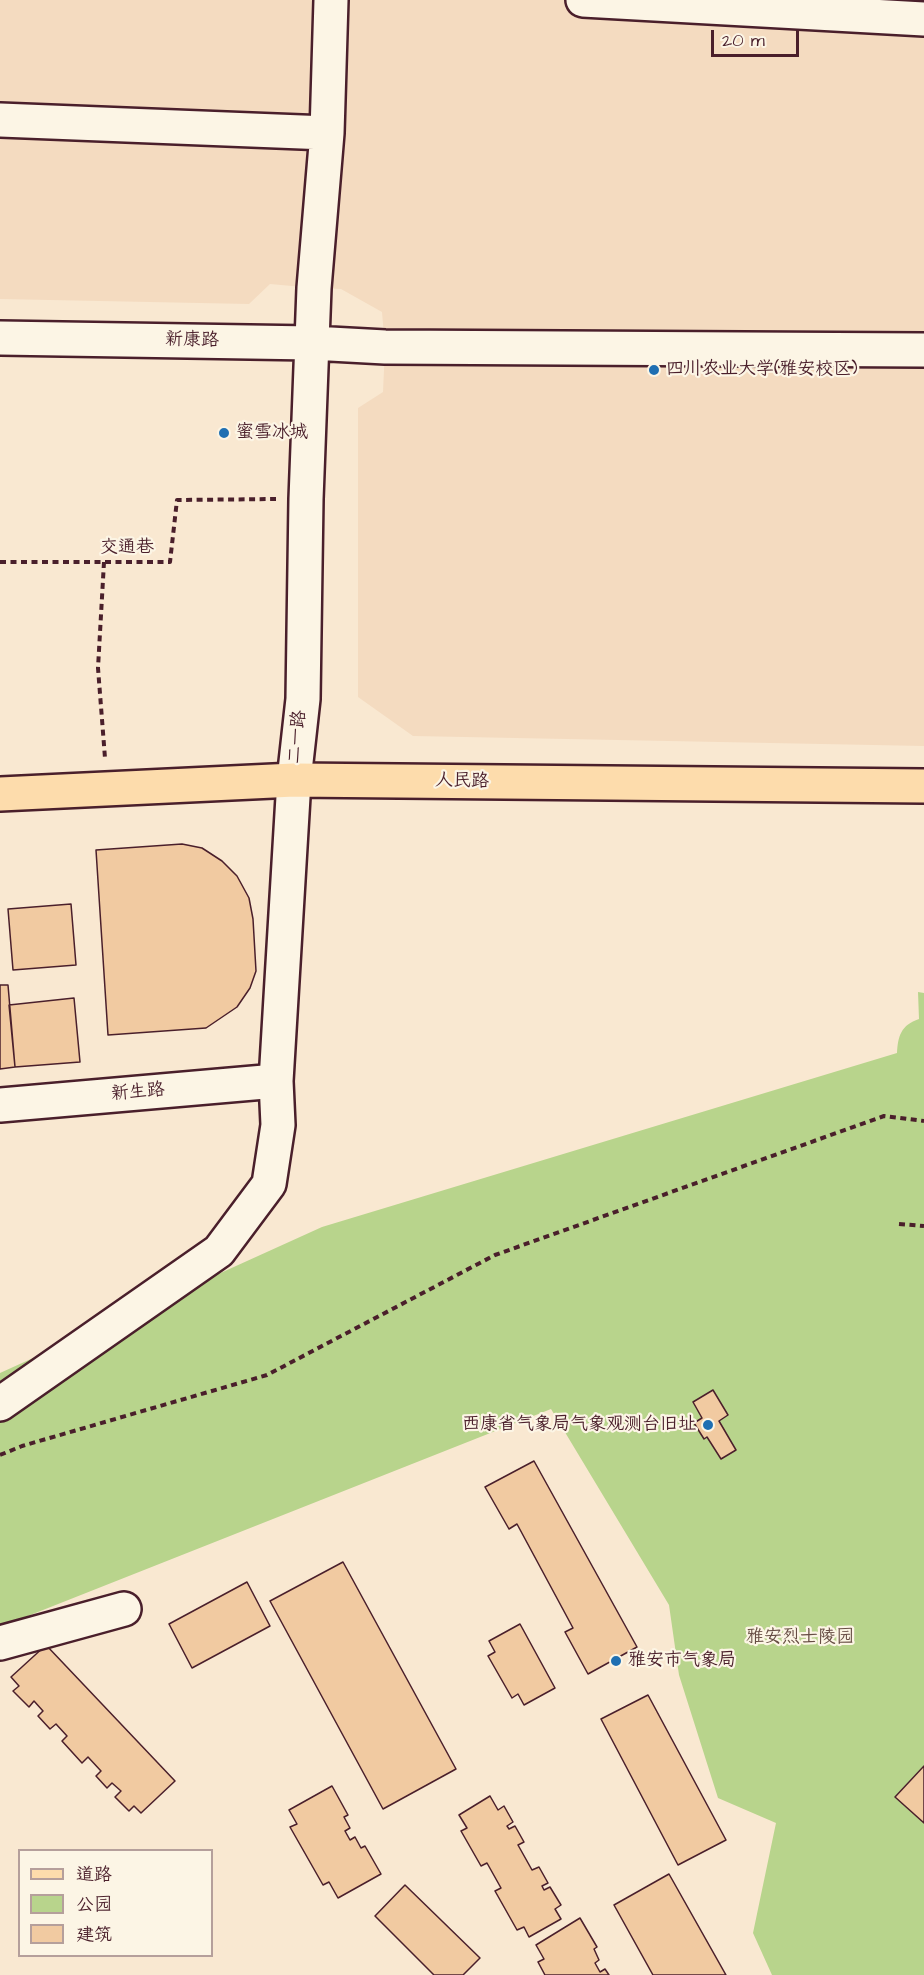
<!DOCTYPE html>
<html>
<head>
<meta charset="utf-8">
<style>
  body { margin:0 }
  #map { position:relative; width:924px; height:1975px; overflow:hidden; background:#f9e8d1; font-family:"Architects Daughter","LXGW WenKai TC",sans-serif }
  canvas { display:block }
  .legend { position:absolute; left:18px; top:1849px; width:195px; height:108px; box-sizing:border-box; background:#fcf5e5; border:2px solid #b59f9b; margin:0; padding:8px 10px; list-style:none; font-size:18px; color:#4a1f2b }
  .legend li { display:flex; align-items:center; gap:12px; height:30px }
  .legend b { width:30px; border:2px solid #b59f9b }
  .scale { position:absolute; left:711px; top:30px; width:88px; height:27px; box-sizing:border-box; border:3px solid #4a1f2b; border-top:0; padding-left:8px; font-size:18px; line-height:21px; white-space:nowrap; color:#4a1f2b; -webkit-text-stroke:4px #fcf5e5; paint-order:stroke }
</style>
</head>
<body>
<div id="map">
<canvas width="924" height="1975"></canvas>
<ul class="legend">
<li><b style="height:8px;background:#fddcac"></b>道路</li>
<li><b style="height:16px;background:#b8d48c"></b>公园</li>
<li><b style="height:16px;background:#f1caa1"></b>建筑</li>
</ul>
<div class="scale">20 m</div>
</div>
<script>
const g = document.querySelector('canvas').getContext('2d');
g.lineJoin = 'round';
function fillPath(path, color) { g.fillStyle = color; g.fill(path, 'evenodd'); }
function strokePath(path, color, width, dash) { g.strokeStyle = color; g.lineWidth = width; g.lineCap = dash ? 'butt' : 'round'; g.setLineDash(dash || []); g.stroke(path); }
function drawText(font, color, halo, rows, align = 'center') {
  g.font = font + ' "Architects Daughter","LXGW WenKai TC",sans-serif'; g.lineWidth = 4.5; g.setLineDash([]); g.textBaseline = 'middle'; g.strokeStyle = halo; g.fillStyle = color; for (const [text, x, y, turn = 0] of rows) {
    g.save(); g.translate(x, y); g.rotate((+turn || 0) * Math.PI / 180); g.textAlign = isNaN(turn) ? turn : align; if (halo) g.strokeText(text, 0, 0); g.fillText(text, 0, 0); g.restore();
  }
}
fillPath(new Path2D(`
  M0 0H924V746L413 736 358 697V408L383 392 385 347 382 312 341 289 314 288 270 284 249 304 0 299Z`), '#f4dbc0');
fillPath(new Path2D(`
  M918 992 924 993V1975H772L753 1933 776 1823 718 1798 679 1675 669 1605 551 1409 0 1627V1373L322 1227 897 1053C898 1036 901 1025 919 1019Z`), '#b8d48c');
const building = new Path2D(`
  M182 844 202 848 222 861 237 876 249 898 253 919 256 971 250 988 237 1007 206 1028 108 1035 96 850Z
  M71 904 76 965 13 970 8 909Z
  M0 985H8L15 1067 0 1069Z
  M74 998 80 1062 15 1067 9 1005Z
  M713 1390 728 1415 719 1421 736 1450 721 1459 707 1437 704 1439 694 1423 702 1418 693 1402Z
  M534 1461 637 1647 588 1674 565 1632 573 1628 517 1524 509 1529 485 1487Z
  M343 1562 456 1769 383 1809 270 1601Z
  M247 1582 270 1626 192 1668 169 1624Z
  M520 1624 555 1688 524 1705 518 1694 512 1698 488 1656 495 1652 489 1641Z
  M46 1645 175 1781 141 1813 134 1806 129 1811 115 1797 121 1791 112 1783 107 1788 96 1776 101 1771 88 1757 82 1763 62 1741 67 1736 56 1724 50 1729 38 1716 43 1711 34 1701 29 1707 13 1691 19 1686 11 1677Z
  M648 1695 726 1840 678 1865 601 1719Z
  M924 1766V1823L895 1797Z
  M332 1786 348 1815 344 1817 350 1828 345 1831 350 1840 355 1837 361 1848 365 1846 381 1874 338 1898 329 1882 323 1885 290 1827 297 1824 289 1810Z
  M490 1796 498 1810 504 1806 513 1822 507 1826 509 1829 515 1826 524 1842 518 1845 532 1870 539 1867 548 1883 542 1886 544 1890 550 1887 561 1905 555 1909 561 1919 529 1937 524 1927 517 1930 495 1891 501 1888 487 1863 481 1866 461 1831 467 1828 459 1815Z
  M669 1874 726 1975H653L614 1905Z
  M405 1885 480 1958 463 1975H434L375 1916Z
  M580 1918 597 1947 594 1949 599 1960 595 1963 600 1972 605 1969 609 1975H545L538 1962 544 1959 536 1945Z`);
fillPath(building, '#f1caa1');
strokePath(building, '#4a1f2b', 1.5);
const minor = new Path2D(`
  M583 0 924 19
  M0 120 327 133
  M0 338 312 343 385 347 924 350
  M0 1105 276 1081
  M0 1404 219 1251 269 1184 278 1125 276 1081 294 780 303 699 306 499 314 288 327 133 331 0
  M0 1643 124 1609`);
const major = new Path2D(`
  M0 794 294 780 924 786`);
strokePath(minor, '#4a1f2b', 38);
strokePath(major, '#4a1f2b', 38);
strokePath(new Path2D(`
  M0 562H170L177 500 276 499
  M104 562 98 668 105 758
  M899 1224 924 1226
  M0 1455 22 1446 267 1375 495 1255 884 1116 924 1121`), '#4a1f2b', 4, [6, 4.5]);
strokePath(minor, '#fcf5e5', 33);
strokePath(major, '#fddcac', 33);
for (const [x, y, r, color] of [
  [654,370,6,"#1f6fb2"],
  [224,433,6,"#1f6fb2"],
  [708,1425,6,"#1f6fb2"],
  [616,1661,6,"#1f6fb2"]
]) { const dot = new Path2D(); dot.arc(x, y, r, 0, 2 * Math.PI); g.fillStyle = color; g.fill(dot); strokePath(dot, '#fcf5e5', 2); }
drawText('18px', '#4a1f2b', '#fcf5e5', [
  ["新康路",192,341,1],
  ["交通巷",127,548],
  ["二一路",298,737,-84],
  ["人民路",462,782,1],
  ["新生路",138,1093,-5]
]);
drawText('18px', '#4a1f2b', '#fcf5e5', [
  ["四川农业大学(雅安校区)",666,370],
  ["蜜雪冰城",236,433],
  ["西康省气象局气象观测台旧址",696,1425,"right"],
  ["雅安市气象局",628,1661]
], 'left');
drawText('18px', '#664c43', '#fcf5e5', [
  ["雅安烈士陵园",800,1638]
]);
</script>
</body>
</html>
